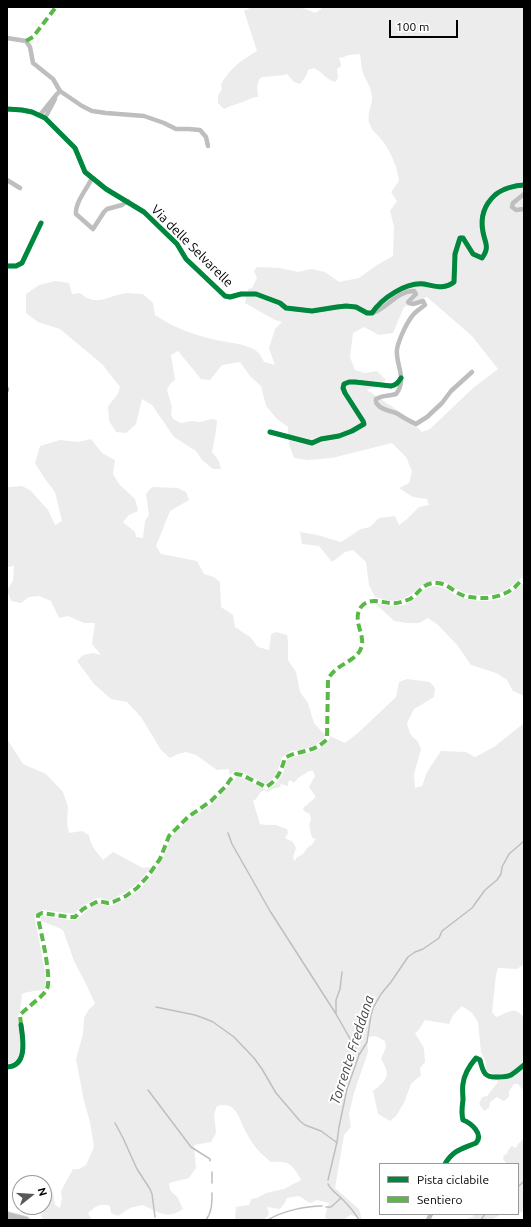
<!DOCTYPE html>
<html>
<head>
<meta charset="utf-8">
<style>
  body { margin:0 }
  #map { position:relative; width:531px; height:1227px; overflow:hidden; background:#fff; font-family:Ubuntu,sans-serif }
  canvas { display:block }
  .frame { position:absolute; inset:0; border:8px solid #000; pointer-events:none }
  .legend { position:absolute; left:379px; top:1163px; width:140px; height:52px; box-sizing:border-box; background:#fff; border:1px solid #999; margin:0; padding:5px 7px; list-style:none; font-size:12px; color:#000 }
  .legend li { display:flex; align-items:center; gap:8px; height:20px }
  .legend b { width:20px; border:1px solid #999 }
  .north { position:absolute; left:12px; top:1175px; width:40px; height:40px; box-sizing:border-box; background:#fff; border:1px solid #999; border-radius:50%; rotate:73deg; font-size:11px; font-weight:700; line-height:16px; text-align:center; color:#000 }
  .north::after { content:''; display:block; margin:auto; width:14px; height:18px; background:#595959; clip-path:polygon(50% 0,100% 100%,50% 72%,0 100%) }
  .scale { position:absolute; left:389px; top:20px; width:69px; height:18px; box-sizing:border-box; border:2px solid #000; border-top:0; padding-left:5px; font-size:12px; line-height:14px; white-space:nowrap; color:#000; -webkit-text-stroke:3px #fff; paint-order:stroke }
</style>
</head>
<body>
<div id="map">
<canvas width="531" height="1227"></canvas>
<div class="frame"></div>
<ul class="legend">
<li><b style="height:5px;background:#00873e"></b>Pista ciclabile</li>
<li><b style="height:5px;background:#58b947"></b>Sentiero</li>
</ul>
<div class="north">N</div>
<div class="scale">100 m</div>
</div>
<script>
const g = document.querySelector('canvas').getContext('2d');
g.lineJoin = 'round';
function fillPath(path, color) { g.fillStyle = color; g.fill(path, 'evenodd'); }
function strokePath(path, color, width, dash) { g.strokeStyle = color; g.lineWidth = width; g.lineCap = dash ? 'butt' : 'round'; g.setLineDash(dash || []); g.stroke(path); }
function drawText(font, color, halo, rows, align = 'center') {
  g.font = font + ' Ubuntu,sans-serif'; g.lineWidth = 4; g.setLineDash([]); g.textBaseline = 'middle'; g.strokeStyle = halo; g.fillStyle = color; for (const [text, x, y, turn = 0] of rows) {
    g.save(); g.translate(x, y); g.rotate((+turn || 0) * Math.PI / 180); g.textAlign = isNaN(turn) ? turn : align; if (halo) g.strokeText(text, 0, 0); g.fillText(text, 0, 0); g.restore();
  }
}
fillPath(new Path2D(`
  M252 7C271 7 299 3 315 13L321 9V7H524V577C516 580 512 587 504 591 493 596 470 597 459 590 450 586 444 579 434 581 417 583 414 597 399 600 391 602 383 599 375 597L369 585 366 562 353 550 345 552 332 562 319 546 302 544 300 532 317 535 341 542 361 529 370 527 379 518 395 516 399 525 407 519 419 507 429 505 427 499 413 497 399 488 409 483 412 471 406 457 392 443 332 458 308 460 294 458 289 444V438L312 444 322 440 339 438 364 426 365 424V421C359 412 344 396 346 385L355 384 376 386 367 390 403 414 422 432 430 429 473 388 498 369 472 336 427 297 404 307 393 333 379 335 364 327 353 333 350 357 355 370 365 373 377 371 386 380 380 383 355 381H349L343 383C339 399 357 410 362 423L352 429 338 435 321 438 312 441 288 435V427L277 419 266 406 261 386 250 376 240 362 222 365 210 380 201 379 178 351 171 355 175 380 170 384 167 390 172 407 171 414 173 419 181 423 192 421 200 422 211 419 217 420 216 431 212 452 219 461 221 469H213L202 460 196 451 174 437 152 405 142 399 136 424 126 433 116 432 109 421 108 406 118 394 120 387 102 364 60 329 38 322 26 313V294L39 285 55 281 69 283 72 294 80 293C96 308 109 295 127 293 132 293 138 294 143 294L153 303 155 315C174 328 194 335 216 340 229 343 243 343 255 350 259 352 262 358 264 362L275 365 269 348 275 329 282 322 275 320 245 303 248 289 252 288 257 278 254 271 257 267 280 268 298 272 311 269 325 272 339 282 359 278 377 265 393 256 394 227 390 211 397 201 391 192 399 181C398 169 390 149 381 139 376 133 372 132 369 122 367 112 372 107 372 98 372 88 366 81 363 73 361 67 361 60 360 54L349 55 341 58 339 57 341 66 337 69 338 78 335 82C325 79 324 73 314 68L308 70 306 76 300 84 294 82 287 74C278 77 270 75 260 78L257 86 258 97C253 97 250 99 245 101 238 104 231 105 224 109L218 103V96L222 89 221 84C232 67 240 61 257 51L244 11Z
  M91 439 102 453 115 460 113 474 119 484 135 499 138 511 129 515 123 522 135 532 136 537 143 538 145 521 149 515 146 494 152 487 178 488 186 492 189 500 170 511 156 546 161 554 197 561 204 574 214 577 220 582 221 607 233 615 235 627 250 637 258 647 269 650 271 634 276 632 287 635 288 641V660L296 672 300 692 308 703 314 723 322 732 325 734 324 738 314 746 302 750 291 751 282 757C279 768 277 777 266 784L242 772 235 771 229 775V769L217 770 196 755 186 752 178 754 170 758 161 750 141 717 127 702 111 699 94 684 77 661 83 655 93 653 101 655 92 644 95 623H84L68 616 59 618 51 601 39 596 29 597 21 603 11 601 7 590 13 581 14 566 7 567V489L9 487 22 486 30 490 48 510 55 525 62 521 55 492 45 479 35 463 40 446 60 440 78 442Z
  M524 583V696L513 691 507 680 496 673 471 665 458 646 438 625 428 618 419 623H407L394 621 375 603C388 606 402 609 413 600 420 594 424 588 433 586 442 585 449 591 456 595 469 602 494 603 507 596 513 592 518 586 524 583Z
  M407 679 430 682 435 688 434 697 414 709 407 723 410 734 418 742 421 749 414 774 415 788 422 786 427 772 441 751 466 752 475 757 494 747 524 723V964L517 969 498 968 496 975 492 1012 496 1017C507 1014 514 1004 524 1018V1091L518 1084H514L509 1091V1097L504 1101 497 1097 490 1102 489 1108 484 1111 479 1104 482 1097 487 1096 498 1082 493 1074 486 1071V1062L481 1052 478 1022 472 1013 462 1006 453 1015 449 1024 425 1020 418 1031 415 1033 424 1048 425 1062 420 1068 421 1075 411 1084 404 1103 396 1116 390 1121 378 1114 373 1091C388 1079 391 1076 381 1059L386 1047 385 1041 376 1036 367 1037 368 1052 354 1093 349 1114 351 1127 344 1135 335 1188 359 1209 362 1220H358L355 1216 350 1215 344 1220H326L325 1216 329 1203 317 1200 310 1203 299 1196 287 1198 284 1204 280 1209 267 1207 269 1214 264 1220H235L236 1207 249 1205 251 1199 257 1198 266 1193 284 1189 301 1180C292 1164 290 1161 271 1162 261 1154 253 1146 247 1134 239 1121 238 1100 217 1106L214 1114 216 1133 211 1142 194 1145 196 1168 189 1178 169 1183 170 1190 178 1198 183 1209C167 1220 158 1212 143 1205L130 1208 118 1216 111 1213 110 1206C100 1203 96 1206 88 1213L92 1220H44L41 1216 45 1207V1195L51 1188 53 1193 55 1205 60 1208 62 1198 61 1191 73 1169H79L86 1165 94 1147 90 1122 84 1101 76 1059 83 1034 84 1018 89 1009 95 1004 87 986 74 961 63 930 57 927 41 921V917L43 916 69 920H76L85 912 98 903 108 906 114 905 127 898 139 890 150 878 162 860 171 837 190 819 213 803 237 777H241L267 790C280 782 283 775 287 760L293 757 316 751 329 740 330 736 345 743 358 733 396 697 399 682ZM309 771H313L315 776 309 787 316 797 303 808 304 811 310 814 311 819C308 825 310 832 313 839L316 838 312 845 309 846 302 855 297 857 295 861 293 857 296 848 293 842 285 838 288 833 287 829 276 825H266L260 824 253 801 256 799 260 793 264 790 268 792 272 789 281 787 280 784 288 786V782L291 780 293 783 296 781 298 778Z
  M7 739 23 764 46 774 63 792 68 807 67 823 69 833 82 831 89 835C91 847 96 851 103 860L113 852 143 868 151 867C142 880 132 890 118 896 116 898 113 900 110 900 106 900 101 898 97 898L81 907 74 914 42 910 36 914 35 918 46 978 45 989C38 991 28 991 22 994L20 1012 18 1016C19 1031 29 1062 7 1064Z
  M523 1139H524V1211L518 1213V1164H504L506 1163 503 1159 504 1155 507 1154 508 1150 512 1146 516 1148 518 1144Z
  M473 1214H501L493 1219 494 1220H468V1218L473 1217Z`), '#ececec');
strokePath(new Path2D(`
  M228 833 232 844 270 911 336 1014 353 1044 359 1055
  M156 1007 195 1015 206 1019 213 1022 234 1037 254 1058 262 1069 276 1093 300 1121 305 1125 321 1131 336 1142
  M336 1014V1000L340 989 342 972
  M148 1090 191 1147 210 1159V1161
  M115 1123 123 1138 137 1169 150 1189 152 1194 155 1217
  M212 1172V1183
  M328 1180 337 1142 339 1127 347 1089 359 1055 367 1042 371 1015 373 1008 381 994 391 982 408 957 415 952 423 949 439 938 442 931 472 908 485 890 497 880 501 874 502 867 509 854 524 841
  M328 1184C331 1191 339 1195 344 1201 350 1207 355 1213 359 1220
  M518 1187 524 1181
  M326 1207H331L341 1198
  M206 1220C212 1212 212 1203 212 1193
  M268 1220C282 1211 306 1206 322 1206
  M481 1220 485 1214`), '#bfbfbf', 1.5);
const major = new Path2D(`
  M7 1215 26 1220`);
strokePath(major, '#dbdbdb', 8);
strokePath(new Path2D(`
  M7 38 26 41 30 47 33 63 53 79 60 91 82 106 92 111 106 113 144 116 164 123 176 129H188L200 130 206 137 208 146
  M7 109 22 110 32 112 45 118 75 148 85 172 106 189 144 212 177 244 186 259 225 296 230 297 241 294H256L280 303 286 308 312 311 337 307 346 306 356 307 367 313H372C382 298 406 282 424 284 435 286 444 290 454 282L455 254 460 238H463L473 254 482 258C490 247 485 243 483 232 480 217 484 205 495 195 502 189 515 185 524 185
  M40 115 57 94 60 91
  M45 118 55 99
  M91 177V180C86 190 75 203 76 214L93 229 104 212 107 209 122 205 128 201
  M7 180 20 188
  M524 194 513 203 512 207 516 210 524 209
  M7 266H16L22 263 41 223
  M372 313C387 309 396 291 414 291L416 294 408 302 409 303 413 304 423 301 425 305C421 308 416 311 413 315 407 322 399 339 397 349 395 364 408 379 396 394 390 396 382 395 376 399 376 402 375 402 378 405 382 410 390 411 396 413 403 417 409 421 416 424L427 417 442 403 451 391 472 372
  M7 389V390
  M270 432 312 443 321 439 339 436 352 431 364 424 363 421 345 393 343 388 344 384 349 382H355L391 386C396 385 398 383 401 378
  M7 1067C28 1066 23 1039 21 1025
  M445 1164C453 1150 462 1149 476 1143 484 1134 471 1123 463 1120 461 1113 462 1107 463 1100 463 1095 462 1089 463 1084 464 1074 470 1065 476 1058L480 1060C483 1072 484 1078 498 1077 503 1077 507 1077 511 1075 516 1072 520 1068 524 1065
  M428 1220 431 1214`), '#bebebe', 4.5);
strokePath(major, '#bebebe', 6);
strokePath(new Path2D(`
  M26 41 33 37 56 7
  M21 1025 20 1015C26 1008 44 996 47 989 52 978 41 932 38 918V915L42 913 69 917H75L83 909 98 901 108 903 113 902 126 896 137 888 148 876 160 859 169 836 188 817 211 801 226 786 230 780 236 774 242 775 266 787C278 780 281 771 285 758 300 749 313 754 327 739L328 679C331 674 334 671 338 668 346 662 360 657 362 645 364 633 352 619 361 607 372 594 388 607 401 602 404 601 408 600 410 599 420 593 422 582 438 583 448 584 454 592 462 595 470 598 479 598 487 598 497 597 507 594 515 587 518 584 520 581 524 580`), '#58b947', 4, [8, 4]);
strokePath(new Path2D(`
  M7 109 22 110 32 112 45 118 75 148 85 172 106 189 144 212 177 244 186 259 225 296 230 297 241 294H256L280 303 286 308 312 311 337 307 346 306 356 307 367 313H372C382 298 406 282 424 284 435 286 444 290 454 282L455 254 460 238H463L473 254 482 258C490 247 485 243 483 232 480 217 484 205 495 195 502 189 515 185 524 185
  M7 266H16L22 263 41 223
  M270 432 312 443 321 439 339 436 352 431 364 424 363 421 345 393 343 388 344 384 349 382H355L391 386C396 385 398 383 401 378
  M7 1067C28 1066 23 1039 21 1025
  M445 1164C453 1150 462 1149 476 1143 484 1134 471 1123 463 1120 461 1113 462 1107 463 1100 463 1095 462 1089 463 1084 464 1074 470 1065 476 1058L480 1060C483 1072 484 1078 498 1077 503 1077 507 1077 511 1075 516 1072 520 1068 524 1065`), '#00873e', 5);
drawText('13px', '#000', '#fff', [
  ["Via delle Selvarelle",192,246,45]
]);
drawText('italic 14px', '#444', '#fff', [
  ["Torrente Freddana",352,1050,-72]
]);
</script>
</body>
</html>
